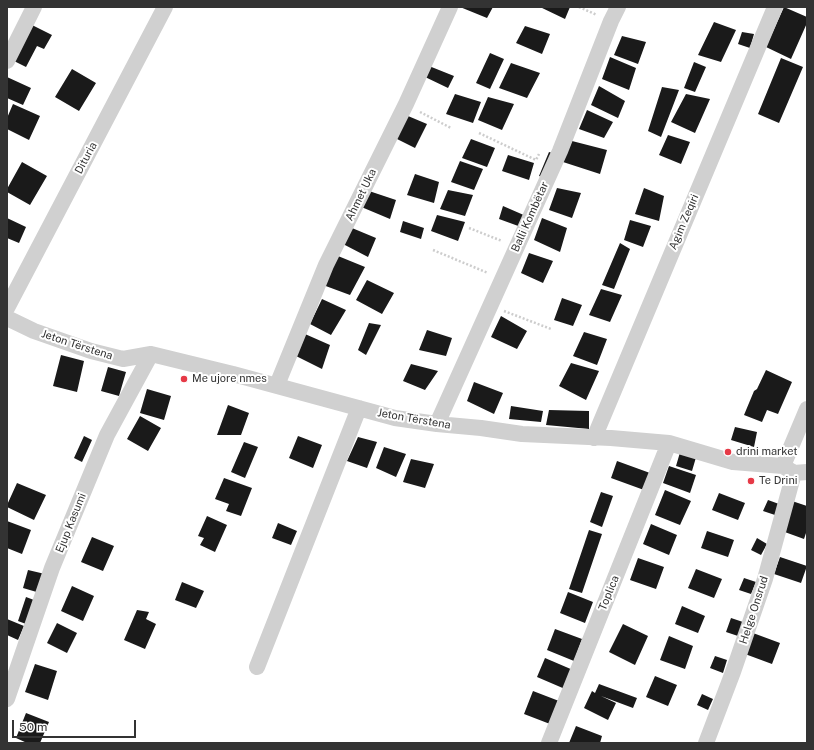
<!DOCTYPE html>
<html>
<head>
<meta charset="utf-8">
<style>
  body { margin:0 }
  #map { position:relative; width:814px; height:750px; overflow:hidden; background:#fff; font-family:"Public Sans",sans-serif }
  canvas { display:block }
  .frame { position:absolute; inset:0; border:8px solid #333; pointer-events:none }
  .scale { position:absolute; left:12px; top:720px; width:124px; height:18px; box-sizing:border-box; border:2px solid #333; border-top:0; padding-left:5px; font-size:12px; line-height:14px; white-space:nowrap; color:#333; -webkit-text-stroke:3px #fff; paint-order:stroke }
</style>
</head>
<body>
<div id="map">
<canvas width="814" height="750"></canvas>
<div class="frame"></div>
<div class="scale">50 m</div>
</div>
<script>
const g = document.querySelector('canvas').getContext('2d');
g.lineJoin = 'round';
function fillPath(path, color) { g.fillStyle = color; g.fill(path, 'evenodd'); }
function strokePath(path, color, width, dash) { g.strokeStyle = color; g.lineWidth = width; g.lineCap = dash ? 'butt' : 'round'; g.setLineDash(dash || []); g.stroke(path); }
function drawText(font, color, halo, rows, align = 'center') {
  g.font = font + ' "Public Sans",sans-serif'; g.lineWidth = 4; g.setLineDash([]); g.textBaseline = 'middle'; g.strokeStyle = halo; g.fillStyle = color; for (const [text, x, y, turn = 0] of rows) {
    g.save(); g.translate(x, y); g.rotate((+turn || 0) * Math.PI / 180); g.textAlign = isNaN(turn) ? turn : align; if (halo) g.strokeText(text, 0, 0); g.fillText(text, 0, 0); g.restore();
  }
}
fillPath(new Path2D(`
  M460 7H493L487 18Z
  M540 7H570L565 19Z
  M784 7 807 17V23L791 59 766 47Z
  M714 22 736 30 721 62 698 55Z
  M32 25 52 35 44 49 37 46 26 67 14 61Z
  M525 26 550 34 542 54 516 43Z
  M742 32 754 34 750 48 738 44Z
  M622 36 646 42 638 64 614 55Z
  M490 53 504 59 490 89 476 83Z
  M610 57 636 68 629 90 602 79Z
  M781 58 803 67 779 123 758 114Z
  M694 62 706 67 695 92 684 88Z
  M511 63 540 73 527 98 499 88Z
  M429 66 454 76 448 88 423 76Z
  M72 69 96 83 79 111 55 97Z
  M7 77 31 88 23 105 7 98Z
  M599 86 625 101 618 118 591 105Z
  M662 87 679 90 661 137 648 131Z
  M455 94 481 102 473 123 446 114Z
  M686 94 710 99 695 133 671 122Z
  M488 97 514 104 502 130 478 120Z
  M13 104 40 116 29 140 7 129V118Z
  M587 110 613 122 604 138 579 129Z
  M408 116 427 124 415 148 395 138Z
  M668 135 690 142 681 164 659 155Z
  M471 139 495 148 487 167 462 158Z
  M572 141 607 150 600 174 563 162Z
  M549 152 556 154 546 178 539 176Z
  M508 155 534 163 529 180 502 171Z
  M460 161 483 169 474 190 451 182Z
  M22 162 47 176 30 205 7 192V189Z
  M415 174 439 182 434 203 407 195Z
  M557 188 581 193 572 218 549 210Z
  M644 188 664 196 659 221 635 214Z
  M448 190 473 195 465 216 440 209Z
  M369 191 396 200 390 219 359 206Z
  M503 206 526 216 521 227 499 219Z
  M437 215 465 222 458 241 431 231Z
  M7 218 26 227 19 243 7 238Z
  M542 218 567 228 560 252 534 240Z
  M630 220 651 226 643 247 624 240Z
  M403 221 424 228 421 239 400 232Z
  M352 228 376 238 368 257 343 244Z
  M620 243 630 249 614 289 602 285Z
  M529 253 553 261 543 283 521 273Z
  M338 256 365 267 350 295 323 285Z
  M367 280 394 293 382 314 356 300Z
  M601 289 622 295 610 322 589 315Z
  M562 298 582 305 573 326 554 320Z
  M322 299 346 310 331 335 310 324Z
  M501 316 527 331 517 349 491 337Z
  M369 323 381 325 366 355 358 350Z
  M427 330 452 338 446 356 419 350Z
  M584 332 607 339 597 365 573 356Z
  M305 334 330 345 322 369 296 356Z
  M61 355 84 361 77 392 53 386Z
  M571 363 599 371 586 400 559 386Z
  M411 364 438 371 425 390 403 381Z
  M108 367 126 372 119 396 101 391Z
  M766 370 792 382 778 414 767 410 762 422 744 415 754 391 757 389Z
  M474 382 503 393 494 414 467 401Z
  M147 389 171 396 164 420 140 413Z
  M228 405 249 413 241 435H217Z
  M511 406 543 411 541 422 509 419Z
  M549 410 589 411V429L546 425Z
  M140 416 161 428 148 451 127 439Z
  M735 427 757 432 754 447 731 440Z
  M84 436 92 440 82 462 74 458Z
  M298 436 322 445 313 468 289 458Z
  M358 437 377 442 367 468 347 461Z
  M244 442 258 447 245 478 231 472Z
  M384 447 406 454 396 477 376 468Z
  M681 449 697 454 692 471 676 466Z
  M411 459 434 464 425 488 403 482Z
  M617 461 650 473 644 490 611 478Z
  M669 466 696 475 690 493 663 483Z
  M224 478 252 488 241 516 226 511 229 504 215 499Z
  M17 483 46 495 34 520 7 507V505Z
  M665 490 691 501 680 525 655 515Z
  M601 492 613 496 602 527 590 522Z
  M719 493 745 503 738 520 712 510Z
  M768 500 779 504 775 515 763 511Z
  M792 501 807 506V530L804 539 782 531Z
  M207 516 227 525 215 552 200 545 204 538 198 536Z
  M7 521 31 530 22 554 7 548Z
  M278 523 297 531 291 545 272 538Z
  M651 524 677 535 669 555 643 544Z
  M589 530 602 534 582 593 569 589Z
  M707 531 734 540 728 557 701 548Z
  M92 537 114 546 103 571 81 562Z
  M757 538 767 544 761 555 751 550Z
  M780 557 807 566 801 583 774 574Z
  M638 558 664 567 656 589 630 580Z
  M696 569 722 579 714 598 688 588Z
  M28 570 45 574 40 593 23 588Z
  M744 578 756 582 751 594 739 590Z
  M182 582 204 591 196 608 175 600Z
  M72 586 94 596 83 621 61 611Z
  M568 592 593 602 585 623 560 613Z
  M26 597 34 600 26 624 18 621Z
  M682 606 705 616 698 633 675 624Z
  M137 610 149 612 146 619 156 624 145 649 124 640Z
  M731 618 743 622 738 636 726 632Z
  M7 619 24 626 18 640 7 635Z
  M57 623 77 633 67 653 47 643Z
  M623 624 648 636 635 665 609 652Z
  M555 629 582 639 574 661 547 650Z
  M753 633 780 643 772 664 745 654Z
  M669 636 693 646 685 669 660 660Z
  M715 656 727 660 723 673 710 668Z
  M545 658 573 670 565 689 537 677Z
  M35 664 57 671 48 700 25 692Z
  M655 676 677 685 668 706 646 697Z
  M599 684 637 698 633 708 601 696 616 703 608 720 584 708 592 691 595 693Z
  M533 691 559 701 550 724 524 714Z
  M702 694 713 699 708 710 697 705Z
  M26 713 49 722 40 743H27L16 738Z
  M576 726 602 736 600 743H569Z`), '#1a1a1a');
strokePath(new Path2D(`
  M579 7 597 15
  M420 112 451 128
  M479 133 536 160 539 154
  M469 228 502 241
  M433 250 488 273
  M504 311 551 329`), '#cdcdcd', 2.5, [2, 2]);
strokePath(new Path2D(`
  M7 61 34 7
  M7 308 165 7
  M7 318 34 331 91 351 123 359 151 354 233 374 395 418 437 424 481 428 522 434 611 438 669 443 733 462 783 466 794 473 807 472
  M277 385 326 265 406 104 450 7
  M437 424 560 151 611 21 618 7
  M594 438 775 7
  M783 466 807 409
  M257 667 359 408
  M7 699 52 568 107 435 151 354
  M549 743 669 443
  M706 743 733 672 765 579 794 473`), '#d0d0d0', 16);
for (const [x, y, r, color] of [
  [184,379,4,"#e63946"],
  [728,452,4,"#e63946"],
  [751,481,4,"#e63946"]
]) { const dot = new Path2D(); dot.arc(x, y, r, 0, 2 * Math.PI); g.fillStyle = color; g.fill(dot); strokePath(dot, '#fff', 1.5); }
drawText('11px', '#333', '#fff', [
  ["Dituria",86,158,-62],
  ["Ahmet Uka",361,195,-64],
  ["Balli Kombëtar",530,217,-66],
  ["Agim Zeqiri",684,222,-67],
  ["Jeton Tërstena",77,345,18],
  ["Jeton Tërstena",414,419,10],
  ["Ejup Kasumi",71,523,-68],
  ["Toplica",609,593,-68],
  ["Helge Onsrud",754,610,-72]
]);
drawText('11px', '#333', '#fff', [
  ["Me ujore nmes",192,379],
  ["drini market",736,452],
  ["Te Drini",759,481]
], 'left');
</script>
</body>
</html>
